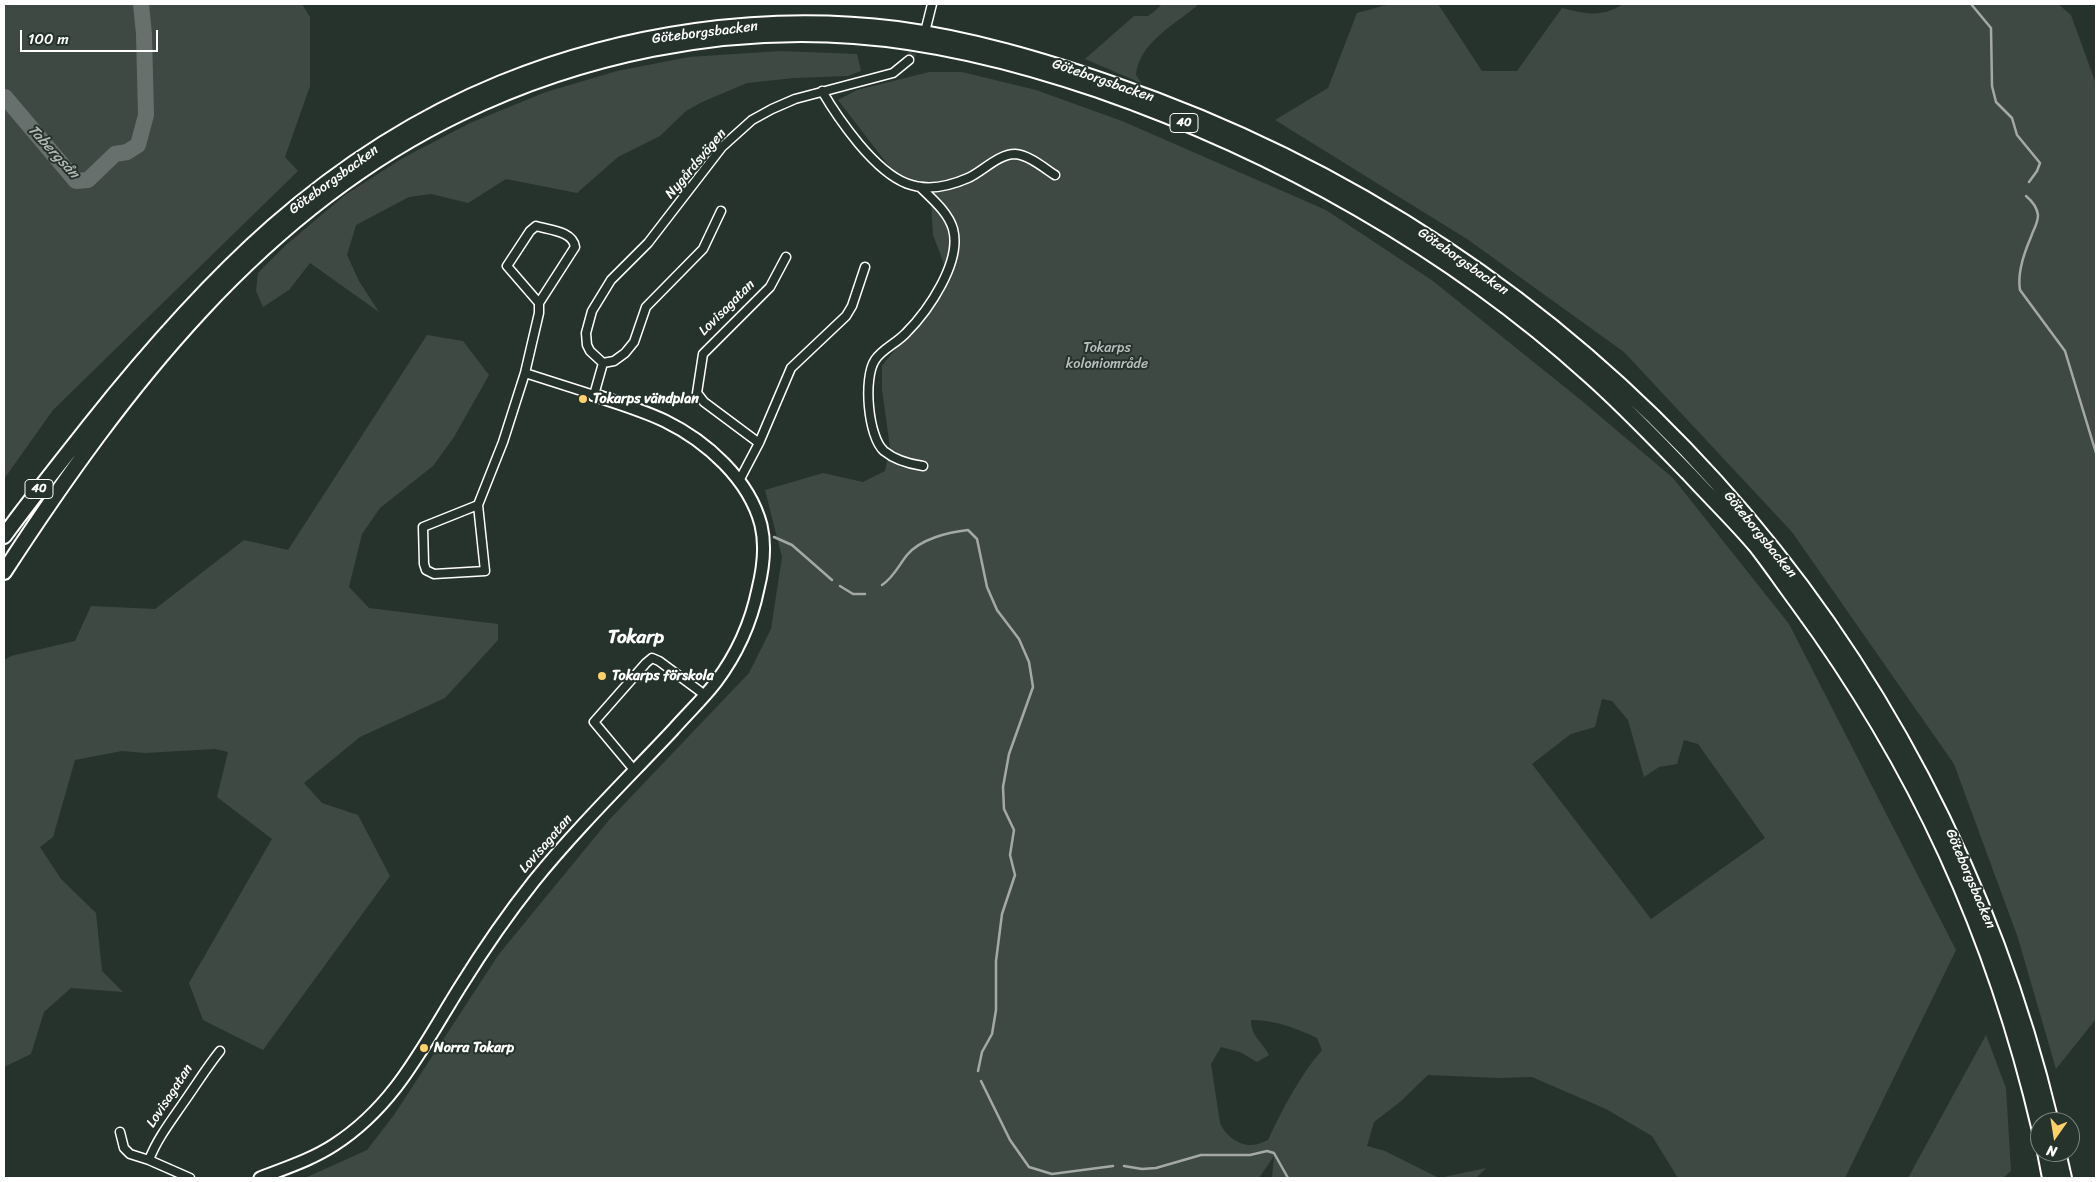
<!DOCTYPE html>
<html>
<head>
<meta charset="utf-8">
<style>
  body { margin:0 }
  #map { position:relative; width:2100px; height:1182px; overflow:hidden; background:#26332d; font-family:Sriracha,sans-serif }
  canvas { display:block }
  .frame { position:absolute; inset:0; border:5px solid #fff; pointer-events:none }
  .north { position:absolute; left:2030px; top:1112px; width:50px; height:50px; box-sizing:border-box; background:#26332d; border:1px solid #7d8581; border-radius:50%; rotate:193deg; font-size:14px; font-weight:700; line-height:20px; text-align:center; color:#fff }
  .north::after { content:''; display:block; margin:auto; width:18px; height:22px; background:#ffd166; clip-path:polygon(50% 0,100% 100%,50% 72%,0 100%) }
  .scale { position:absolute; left:20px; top:30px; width:138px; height:22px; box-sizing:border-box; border:2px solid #fff; border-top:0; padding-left:6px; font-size:15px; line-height:18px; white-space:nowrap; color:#fff; -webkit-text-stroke:4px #26332d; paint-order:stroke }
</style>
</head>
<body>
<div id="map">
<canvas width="2100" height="1182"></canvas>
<div class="frame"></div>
<div class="north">N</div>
<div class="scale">100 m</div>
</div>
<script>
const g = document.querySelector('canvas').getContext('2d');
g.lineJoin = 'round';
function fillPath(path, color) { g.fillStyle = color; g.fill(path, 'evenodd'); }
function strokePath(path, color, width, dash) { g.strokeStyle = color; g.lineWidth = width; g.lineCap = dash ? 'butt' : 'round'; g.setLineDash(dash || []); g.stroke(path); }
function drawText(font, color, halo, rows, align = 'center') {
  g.font = font + ' Sriracha,sans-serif'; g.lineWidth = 4; g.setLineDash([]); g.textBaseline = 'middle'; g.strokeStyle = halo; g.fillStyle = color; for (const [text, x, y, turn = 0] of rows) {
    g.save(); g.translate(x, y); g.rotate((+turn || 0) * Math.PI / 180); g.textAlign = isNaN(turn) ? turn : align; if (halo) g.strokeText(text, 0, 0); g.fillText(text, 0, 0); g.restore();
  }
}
fillPath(new Path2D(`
  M4 4H302L310 17V86L285 157 298 171 53 410 4 479Z
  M1162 4H1199C1176 24 1139 42 1136 75L1141 83 1085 59 1134 16H1148L1155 11Z
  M1390 4H1438L1482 71H1517L1562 8C1586 14 1601 18 1623 4H2058L2071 15 2096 84V1019L2056 1069 2018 938 1954 764 1792 532 1624 352 1467 239 1275 120 1328 88 1357 13Z
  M780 51 857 54 861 71 848 76 794 78 747 83 702 102 686 111 660 136 618 157 577 193 506 179 468 203 431 194 409 197 356 225 347 255 359 281 379 312 310 263 289 290 263 307 256 291 258 273 286 245 345 195 403 158 470 123 546 92 617 71 689 57Z
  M929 72H962L1036 90 1122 121 1326 210 1433 281 1582 401 1673 478 1789 624 1956 950 1845 1178H1678L1652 1136 1606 1109 1532 1077 1500 1078 1428 1075 1400 1102 1374 1122 1367 1146 1385 1151 1439 1178 1486 1168 1476 1178H1272L1274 1156 1259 1178H305L367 1150 394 1115 499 954 609 820 749 673 771 629 782 557 765 490 823 473 863 482 885 471 890 448 882 389V366L950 280 933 235 930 183 898 178 838 100 857 90ZM1602 699 1612 701 1628 720 1644 777 1659 767 1677 764 1684 740 1698 744 1765 838 1651 919 1532 764 1571 734 1595 727ZM1251 1020C1275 1020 1296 1028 1317 1038L1322 1050C1299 1077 1283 1108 1268 1140 1263 1142 1257 1145 1252 1145 1239 1146 1225 1135 1220 1123L1211 1064 1221 1047 1240 1052 1257 1062 1269 1055C1262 1041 1251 1037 1251 1020Z
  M427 335 463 341 489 375 454 437 433 466 380 508 362 534 349 587 369 608 498 624V640L445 698 360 737 304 783 322 803 358 815 390 876 263 1050 203 1020 189 983 272 839 217 797 228 752 215 749 145 753 122 751 75 760 53 837 40 847 61 879 96 913 102 971 123 992 71 988 44 1012 31 1054 4 1067V660L11 656 75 641 91 606 155 609 244 540 288 550Z
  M1986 1035 2006 1088 2011 1171 2003 1178H1908Z`), '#3e4944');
strokePath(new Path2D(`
  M1971 4 1991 28 1992 86 1996 102 2012 118 2017 135 2040 163 2037 171 2029 182
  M2026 196C2032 201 2037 207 2038 215 2038 224 2033 230 2031 237 2024 253 2017 273 2020 290L2065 351 2096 453
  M774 537 792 545 832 580
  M882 585C893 578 899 565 907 555 920 539 949 532 968 530L977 539 987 587 997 610 1019 639 1029 662 1033 687 1009 754 1003 787 1004 809 1014 830 1010 855 1015 875 1002 914 996 961V1010L992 1034 982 1052 978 1071
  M840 586 853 594H865
  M981 1081 1010 1140 1029 1167 1052 1174 1113 1166
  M1124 1166 1142 1169 1156 1168 1201 1155H1250L1267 1151 1274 1153 1288 1178`), '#a4a9a7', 2.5);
strokePath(new Path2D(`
  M4 98 5 97 76 181 88 180 115 154 127 152 138 145 146 115 144 34 141 4`), '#67706c', 16);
strokePath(new Path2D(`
  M909 60 919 41`), '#3c4742', 8, [8, 4]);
const street = new Path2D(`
  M926 28 932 4
  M822 91C833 110 845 127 859 144 891 182 918 200 968 178 982 172 998 154 1015 154 1029 155 1044 168 1055 175
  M920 187C932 199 948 212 953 229 962 262 928 311 906 333 897 343 882 349 875 360 863 378 868 437 884 451 895 460 909 464 923 466
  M539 303 507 266 530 231 536 226C549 230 573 231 575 247L539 303V313L525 373 594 395 603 363 590 351 587 345 586 333 592 311 611 280 648 243 722 147 752 120 772 109 795 99 893 73 909 60
  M603 363 614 361 625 353 634 342 646 307 703 249 721 211
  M759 443 704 402 697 393 703 354 770 287 786 257
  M739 481 759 443 791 368 846 316 852 306 865 267
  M478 505 423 527 424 564 426 570 434 574 485 571 478 505 503 442 525 373
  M635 771 594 722 646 663 652 658 659 661 705 695
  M120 1132 124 1148 130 1154 149 1160 190 1178
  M149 1160C157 1139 171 1121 184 1102 196 1085 207 1067 220 1051`);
const secondary = new Path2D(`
  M260 1178C285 1168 311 1160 334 1145 395 1106 423 1046 460 987 483 950 507 915 534 881 577 828 626 780 673 730 687 714 703 699 716 682 737 654 751 623 758 589 763 569 766 546 761 525 749 479 706 441 665 421 642 410 618 403 594 395`);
const highway = new Path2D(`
  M4 536C31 499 60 463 89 426 205 280 325 155 501 83 624 33 765 12 897 29 971 39 1042 60 1112 84 1587 247 1934 635 2051 1122
  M4 572C123 389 259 210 461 113 581 55 720 26 854 36 937 42 1019 63 1098 90 1276 152 1450 249 1590 376 1625 407 1657 441 1689 474 1711 498 1735 521 1756 546 1770 564 1783 583 1797 602 1917 765 1994 934 2040 1131
  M2045 1152 2050 1178
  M2058 1152 2064 1178`);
strokePath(street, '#fff', 11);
strokePath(secondary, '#fff', 15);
strokePath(highway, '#fff', 18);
strokePath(street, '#26332d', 8);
strokePath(secondary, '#26332d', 11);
strokePath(highway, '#26332d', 14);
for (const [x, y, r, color] of [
  [583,399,5,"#ffd166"],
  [602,676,5,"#ffd166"],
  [424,1048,5,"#ffd166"]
]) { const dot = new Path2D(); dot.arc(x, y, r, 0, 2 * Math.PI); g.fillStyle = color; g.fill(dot); strokePath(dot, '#26332d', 2); }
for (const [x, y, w] of [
  [1184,123,28],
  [39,489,28]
]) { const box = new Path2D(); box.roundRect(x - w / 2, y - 9.5, w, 19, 4); g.fillStyle = '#26332d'; g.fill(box); strokePath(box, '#fff', 1); }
drawText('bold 12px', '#fff', null, [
  ["40",1184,123],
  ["40",39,489]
]);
drawText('14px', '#fff', '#26332d', [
  ["Göteborgsbacken",705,33,-7],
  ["Göteborgsbacken",1103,81,19],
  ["Nygårdsvägen",696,164,-50],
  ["Göteborgsbacken",334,180,-36],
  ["Göteborgsbacken",1463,262,35],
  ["Lovisagatan",727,308,-45],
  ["Göteborgsbacken",1760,535,51],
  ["Lovisagatan",546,844,-49],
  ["Göteborgsbacken",1970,879,67],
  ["Lovisagatan",170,1096,-57]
]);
drawText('14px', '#bbbfbe', '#26332d', [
  ["Tokarps",1107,348],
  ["koloniområde",1107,364]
]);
drawText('bold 14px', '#fff', '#26332d', [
  ["Tokarps vändplan",593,399],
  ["Tokarps förskola",612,676],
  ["Norra Tokarp",434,1048]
], 'left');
drawText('italic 15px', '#b3b8b6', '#26332d', [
  ["Tabergsån",53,152,47]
]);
drawText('bold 19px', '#fff', '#26332d', [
  ["Tokarp",636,638]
]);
</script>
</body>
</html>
